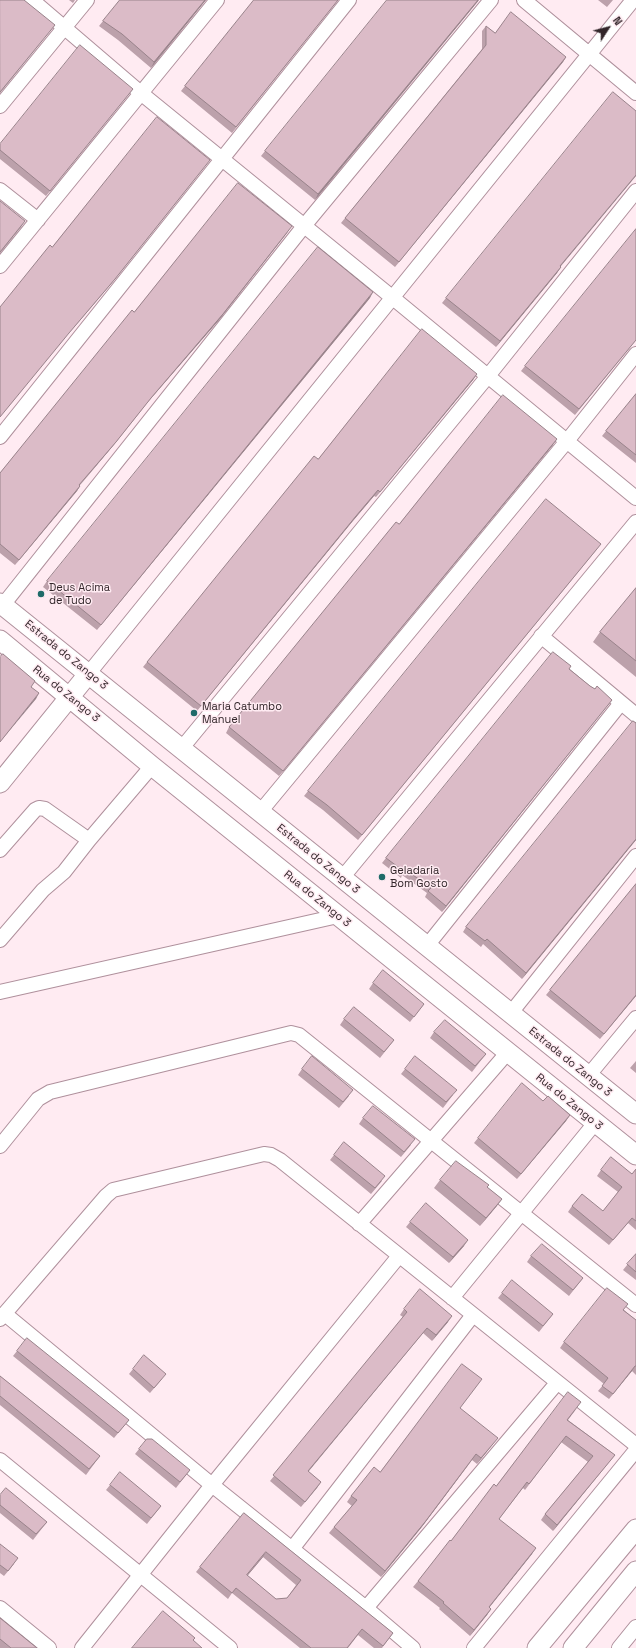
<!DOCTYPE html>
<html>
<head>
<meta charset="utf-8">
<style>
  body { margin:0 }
  #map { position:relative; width:636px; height:1648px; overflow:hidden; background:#ffebf2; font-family:"Space Grotesk",sans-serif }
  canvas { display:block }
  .north { position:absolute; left:588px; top:8px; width:40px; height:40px; -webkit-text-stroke:3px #ffebf2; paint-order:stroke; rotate:54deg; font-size:11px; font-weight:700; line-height:16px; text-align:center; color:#32262a }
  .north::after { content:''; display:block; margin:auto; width:14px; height:18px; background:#32262a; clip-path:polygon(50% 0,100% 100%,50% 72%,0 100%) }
</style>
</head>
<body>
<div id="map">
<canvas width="636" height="1648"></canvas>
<div class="north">N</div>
</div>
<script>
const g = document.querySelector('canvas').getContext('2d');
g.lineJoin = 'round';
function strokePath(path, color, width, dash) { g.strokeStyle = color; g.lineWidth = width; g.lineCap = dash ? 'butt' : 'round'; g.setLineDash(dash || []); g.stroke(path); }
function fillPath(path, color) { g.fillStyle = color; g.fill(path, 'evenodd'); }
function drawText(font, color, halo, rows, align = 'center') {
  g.font = font + ' "Space Grotesk",sans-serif'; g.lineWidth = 3; g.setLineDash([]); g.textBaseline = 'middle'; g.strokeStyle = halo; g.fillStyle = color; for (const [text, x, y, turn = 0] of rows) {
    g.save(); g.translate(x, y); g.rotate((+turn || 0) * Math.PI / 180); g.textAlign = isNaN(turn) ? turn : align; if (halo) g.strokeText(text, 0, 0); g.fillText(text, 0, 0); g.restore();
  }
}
const street = new Path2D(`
  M32 0 142 94 393 298 636 498
  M524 0 636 93
  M0 106 87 0
  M0 190 38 220
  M0 266 217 0
  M0 437 349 0
  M3 605 304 226 491 0
  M541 636 636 715
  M89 673 633 0
  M181 749 488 376 636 191
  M260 812 567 441 636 354
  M0 850 35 810 39 808 45 809 89 840
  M342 878 636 522
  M0 940 43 890 64 872 89 840 152 766
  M426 947 621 703
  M0 992 338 916
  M510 1014 636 856
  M588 1076 636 1018
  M0 1146 38 1099 50 1092 291 1033 299 1035 636 1305
  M359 1224 508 1052
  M452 1298 595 1123
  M5 1314 212 1485 366 1608 413 1648
  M0 1319 106 1196 113 1190 264 1154 271 1155 280 1160 636 1445
  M0 1460 230 1648
  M292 1549 473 1315
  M0 1608 49 1648
  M366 1608 557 1383
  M82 1648 212 1485 399 1256
  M474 1648 636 1450
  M619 1648 636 1627`);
const secondary = new Path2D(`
  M0 603 636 1114
  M0 640 152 766 636 1155
  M0 783 89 673
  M537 1648 636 1529
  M573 1648 636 1571`);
strokePath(street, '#af909c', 16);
strokePath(secondary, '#af909c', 21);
strokePath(street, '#fff', 14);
strokePath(secondary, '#fff', 19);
fillPath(new Path2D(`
  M69 0H75L73 3Z
  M120 0H206L151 68 118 40 99 26Z
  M254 0H338L232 133 181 91Z
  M479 0 315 200 261 156 265 151Z
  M598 0H613L607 7Z
  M486 26 495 33 566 57 563 62 395 267 341 223 482 49V31Z
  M133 89 46 196 0 159V144Z
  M288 232 219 320 147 403 112 447 80 485V486L77 491 15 565 0 553V473L134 312Z
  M561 267 557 273 496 347 442 303 446 298Z
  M370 298 97 630 43 587 47 581Z
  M636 340 575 415 521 371 525 366Z
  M477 374 473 380 376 497 374 496 352 522 197 711 143 667 147 662 318 459Z
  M636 394V463L602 436Z
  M553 445 279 776 226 733 229 727 399 524Z
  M597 549 358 840 323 810 304 796 308 791Z
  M636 588V677L593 642 600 632Z
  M569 669 590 686 612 700 442 912 425 897 427 893 402 875 401 878 382 863 386 858Z
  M636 723V840L522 979 483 944 481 947 463 932 466 927Z
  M636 884V996L600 1039 546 995Z
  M373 983 424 1004 410 1022 369 989Z
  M344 1019 394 1040 380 1058 340 1025Z
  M434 1032 486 1054 472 1072 430 1038Z
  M636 1061V1073L630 1068Z
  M302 1069 349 1096 339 1108 298 1075Z
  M405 1069 453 1095 443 1108 401 1074Z
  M570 1115 566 1121 517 1179 474 1143 478 1138Z
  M363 1118 411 1145 401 1157 359 1124Z
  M334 1155 382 1181 371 1194 330 1160Z
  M636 1169V1230L628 1223 609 1245 568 1212 572 1206 603 1211 618 1192 597 1176 601 1170 632 1174Z
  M440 1180 487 1187 502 1199 496 1207 480 1226 434 1188Z
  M410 1222 464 1246 449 1263 406 1227Z
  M636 1254V1280L623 1270Z
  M531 1256 583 1278 569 1296 527 1262Z
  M502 1293 553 1314 539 1332 498 1298Z
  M404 1309 448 1322 432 1341 423 1333 308 1471 321 1482 301 1507 270 1481 403 1317 400 1315Z
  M624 1310 636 1320V1375L632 1371 609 1399 598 1391 604 1384 560 1348 564 1342Z
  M17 1351 129 1420 114 1438 13 1356Z
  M133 1369 162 1379 150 1393 129 1374Z
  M0 1376 100 1456 86 1475 0 1405Z
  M460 1408 493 1444 477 1464 472 1460 421 1528 381 1577 329 1533 334 1527 352 1506 347 1502 351 1496 380 1472Z
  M577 1408 568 1420 615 1455 610 1461 553 1531 541 1520 545 1514 588 1462 561 1442 525 1490 523 1488 499 1519 532 1554 489 1607 491 1609 487 1615 470 1636 439 1609 440 1608 413 1587 418 1581 496 1486Z
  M139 1449 190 1470 176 1488 135 1454Z
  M110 1485 161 1506 147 1524 106 1490Z
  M0 1495 47 1522 33 1540 0 1513Z
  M244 1513 393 1633 382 1648H374L358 1635 348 1648H300L232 1593 228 1599 196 1572 200 1567ZM263 1557 296 1585 287 1598 276 1599 247 1576Z
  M0 1544 14 1564 4 1576 0 1573Z
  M0 1618 37 1648H0Z`), '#bca1ab');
fillPath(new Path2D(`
  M205 0H206L151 68 154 62Z
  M478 0H479L315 200 318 194Z
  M55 25 51 30 0 93V92Z
  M566 57 563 62 395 267 399 262Z
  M210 160 111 284 65 338 0 418Z
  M636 175V176L556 272 560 266Z
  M25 221 21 227 0 253V252Z
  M292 226 219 320 147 403 112 447 76 490 151 398Z
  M561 267 557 273 496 347 500 341Z
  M373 292 370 298 97 630 101 625Z
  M477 374 473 380 376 497 380 492Z
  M557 439 553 445 279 776 283 771Z
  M80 486 77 491 15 565 19 560Z
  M378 490 374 496 352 522 197 711 356 516Z
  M601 544 597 549 358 840 362 835Z
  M39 693 36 699 0 742Z
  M612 700 608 705 442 912 446 906Z
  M636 839V840L522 979 526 973Z
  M636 995V996L600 1039 604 1034Z
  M570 1115 566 1121 517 1179 521 1174Z
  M502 1199 496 1207 480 1226 486 1218Z
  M468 1240 464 1246 449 1263 453 1257Z
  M452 1316 448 1322 432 1341 436 1335Z
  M427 1328 423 1333 304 1477 308 1471Z
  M635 1366 632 1371 609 1399 613 1394Z
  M498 1438 493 1444 477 1464 481 1458Z
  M615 1455 610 1461 553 1531 557 1525Z
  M472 1460 421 1528 381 1577 385 1571Z
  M321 1482 317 1488 301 1507Z
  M536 1548 532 1554 485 1613 489 1607Z
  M266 1552 263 1557 243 1581 247 1575Z
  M491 1609 487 1615 470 1636 474 1630Z`), '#99838b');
const building = new Path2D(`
  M0 0H24L55 25 0 92Z
  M120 0H205L154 62 122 34 103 21Z
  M254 0H338L236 127 185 86Z
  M387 0H478L318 194 265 151Z
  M511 12 566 57 399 262 345 218 486 45V26L495 33Z
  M80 45 133 89 50 191 0 150V144Z
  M613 92 636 111V175L560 266 561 267 500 341 446 298Z
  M157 117 210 160 115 279 69 333 0 417V307L50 245 52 247Z
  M238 183 292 226 223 314 151 398 116 442 79 485 80 486 19 560 0 544V473L132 310 134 312Z
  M0 201 25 221 0 252Z
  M636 229V340L579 409 525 366Z
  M318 247 373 292 101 625 47 581Z
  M422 329 477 374 380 492 378 490 356 516 201 706 147 662 314 456 318 459Z
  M636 394V455L606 431Z
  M503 395 557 439 283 771 229 727 396 522 399 524Z
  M546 499 601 544 362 835 327 805 308 791Z
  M636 588V661L600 632Z
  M553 652 571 666 569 669 590 686 595 689 597 686 612 700 446 906 428 891 431 888 406 870 405 872 386 858Z
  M3 654 35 681 31 687 39 693 0 742V657Z
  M633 721 636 723V839L526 973 487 939 485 941 466 927Z
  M636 884V995L604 1034 550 990Z
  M383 970 424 1004 414 1017 373 983Z
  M354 1007 394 1040 384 1052 344 1019Z
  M445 1020 486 1054 475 1066 434 1032Z
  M312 1056 353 1090 343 1102 302 1069Z
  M415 1056 457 1090 446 1102 405 1069Z
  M522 1083 543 1101 548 1096 570 1115 521 1174 478 1138Z
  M373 1106 415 1139 404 1152 363 1118Z
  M344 1142 385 1176 375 1188 334 1155Z
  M611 1157 632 1174 636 1169V1221L632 1218 613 1240 572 1206 582 1194 603 1211 622 1187 601 1170Z
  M456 1161 489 1185 487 1187 502 1199 486 1218 440 1180Z
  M426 1203 468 1240 453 1257 410 1222Z
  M542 1244 583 1278 573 1290 531 1256Z
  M636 1254V1272L627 1264Z
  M512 1280 553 1314 543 1326 502 1293Z
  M607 1288 628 1304 623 1310 636 1320V1366H635L613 1394 602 1386 608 1378 564 1342Z
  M420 1289 452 1316 436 1335 427 1328 308 1471 321 1482 305 1502 273 1475 407 1312 404 1309Z
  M27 1338 129 1420 118 1433 17 1351Z
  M144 1355 166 1374 154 1388 133 1369Z
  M462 1364 482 1379 460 1408 498 1438 481 1458 476 1454 425 1522 385 1571 334 1527 357 1500 351 1496 374 1467 380 1472Z
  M0 1376 100 1456 89 1469 0 1396Z
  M568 1392 581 1402 567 1420 615 1455 557 1525 545 1514 593 1456 566 1436 529 1484 527 1482 499 1519 536 1548 489 1607 491 1609 474 1630 443 1603 444 1602 418 1581 450 1540 451 1541 494 1484 496 1486Z
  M147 1439H152L190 1470 180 1482 139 1449Z
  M120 1472 161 1506 151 1518 110 1485Z
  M6 1488 47 1522 36 1534 0 1505V1495Z
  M244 1513 393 1633 383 1646 362 1629 347 1648H311L236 1588 232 1593 200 1567ZM266 1552 301 1580 287 1598 276 1599 247 1575Z
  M0 1544 18 1558 8 1571 0 1565Z
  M163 1611 195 1638 193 1640 202 1648H132Z
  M0 1618 37 1648H11L0 1639Z`);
fillPath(building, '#dbbbc7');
strokePath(building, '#99838b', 1);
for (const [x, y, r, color] of [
  [41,594,4,"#1f6b69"],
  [194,713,4,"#1f6b69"],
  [382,877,4,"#1f6b69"]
]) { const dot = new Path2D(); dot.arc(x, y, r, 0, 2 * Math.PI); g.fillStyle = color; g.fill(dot); strokePath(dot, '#ffebf2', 1.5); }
drawText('11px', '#32262a', '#ffebf2', [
  ["Deus Acima",49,588],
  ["de Tudo",49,601],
  ["Maria Catumbo",202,707],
  ["Manuel",202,720],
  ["Geladaria",390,871],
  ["Bom Gosto",390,884]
], 'left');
drawText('11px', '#32262a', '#ffebf2', [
  ["Estrada do Zango 3",66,655,39],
  ["Rua do Zango 3",66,694,39],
  ["Estrada do Zango 3",318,859,39],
  ["Rua do Zango 3",317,899,39],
  ["Estrada do Zango 3",570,1062,39],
  ["Rua do Zango 3",569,1102,39]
]);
</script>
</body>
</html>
